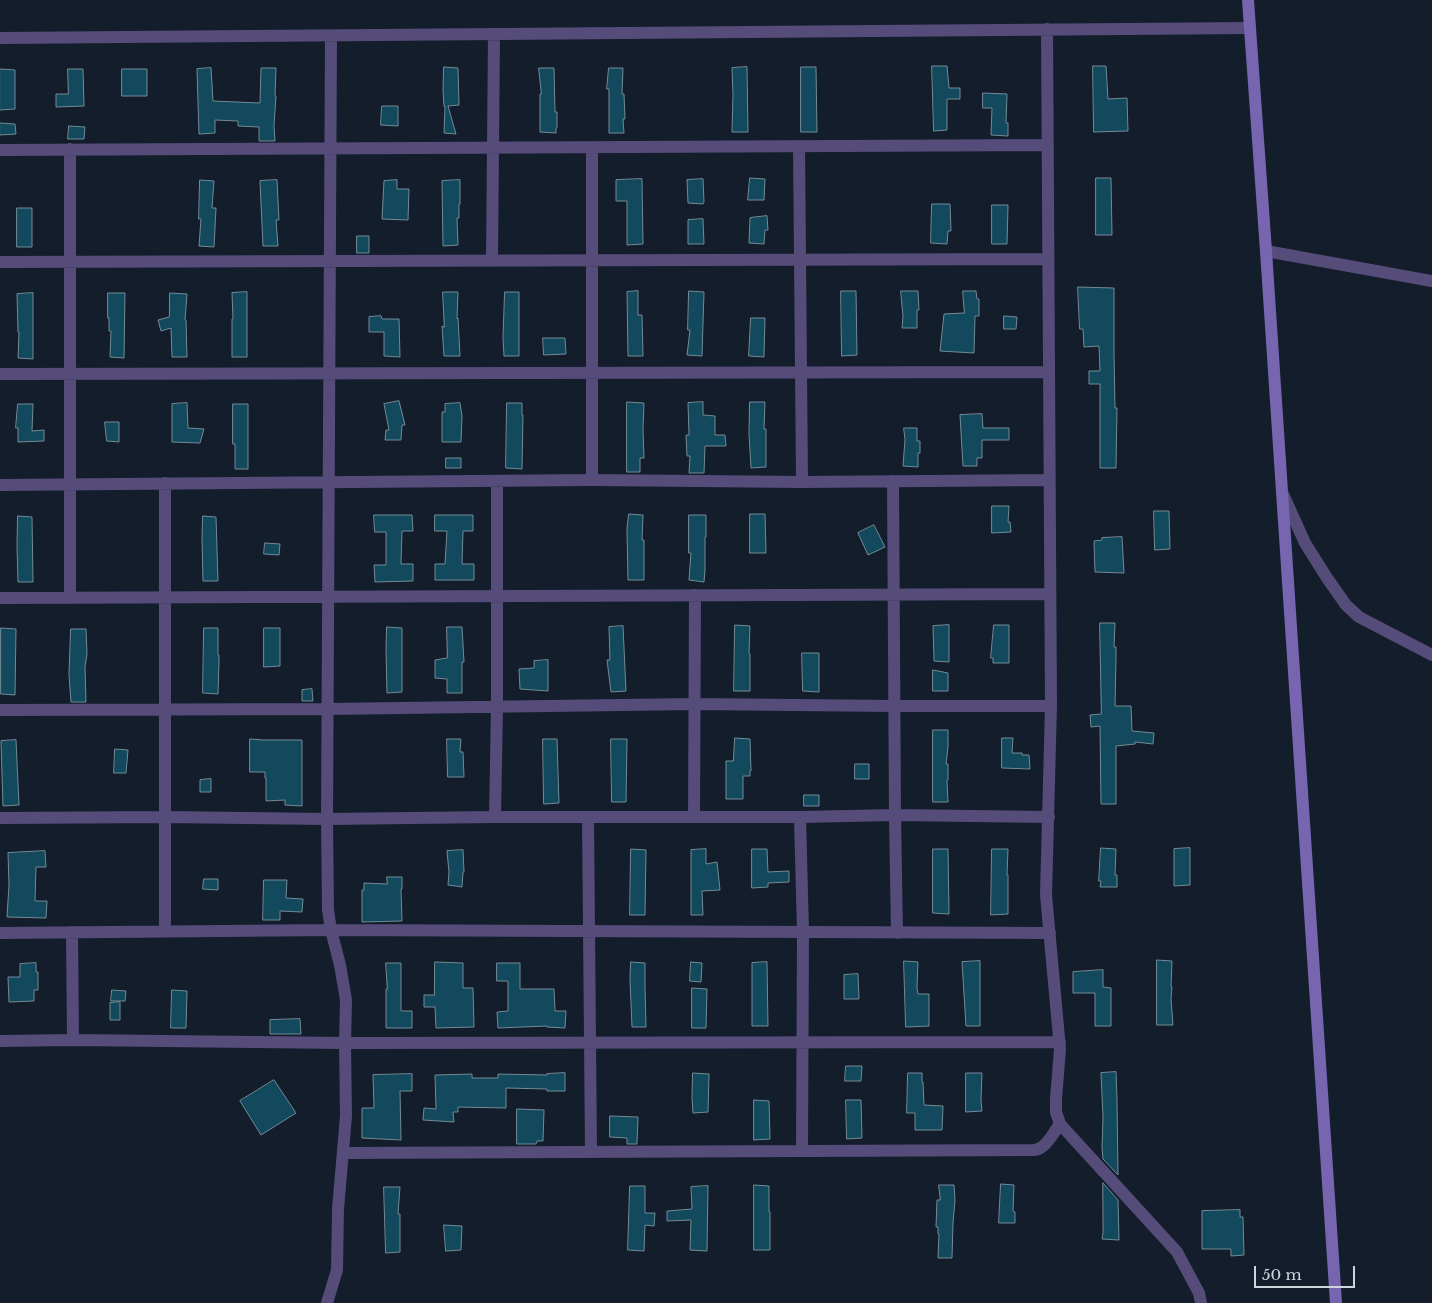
<!DOCTYPE html>
<html>
<head>
<meta charset="utf-8">
<style>
  body { margin:0 }
  #map { position:relative; width:1432px; height:1303px; overflow:hidden; background:#141d2c; font-family:"Libre Baskerville",serif }
  canvas { display:block }
  .scale { position:absolute; left:1254px; top:1266px; width:101px; height:22px; box-sizing:border-box; border:2px solid #cdd4de; border-top:0; padding-left:6px; font-size:15px; line-height:18px; white-space:nowrap; color:#cdd4de; -webkit-text-stroke:4px #141d2c; paint-order:stroke }
</style>
</head>
<body>
<div id="map">
<canvas width="1432" height="1303"></canvas>
<div class="scale">50 m</div>
</div>
<script>
const g = document.querySelector('canvas').getContext('2d');
g.lineJoin = 'round';
function fillPath(path, color) { g.fillStyle = color; g.fill(path, 'evenodd'); }
function strokePath(path, color, width, dash) { g.strokeStyle = color; g.lineWidth = width; g.lineCap = dash ? 'butt' : 'round'; g.setLineDash(dash || []); g.stroke(path); }
const building = new Path2D(`
  M932 66H947L949 88H960V99H947V130L934 131Z
  M1093 66H1106L1108 99 1127 98 1128 131 1094 132Z
  M444 67 458 68 459 105 448 106 456 134 444 133 445 106H444L443 91Z
  M747 67 748 132H732L733 94 732 68Z
  M801 67H816L817 132H801Z
  M211 68 213 101 260 103 261 68H276L275 96H276L274 125 275 141H259V127L238 126V121L215 120V133L199 134 197 69Z
  M539 68H554L555 112H557V128H556V133L540 132V94H541Z
  M609 68H623L622 94H624L625 119H623L624 133H609V89H607Z
  M0 69 15 70V109L0 110Z
  M68 69H83L84 106 56 107V94H68Z
  M122 69H147V96H122Z
  M983 93 1007 94 1006 123H1008V136L991 135 992 108H983Z
  M382 106H398V126L381 125Z
  M0 123 15 124 16 134 0 135Z
  M69 126 85 127 84 139H68Z
  M750 178 765 179 764 200H748Z
  M1096 178H1111L1112 235H1096Z
  M642 179 643 244 627 245V201H616V180Z
  M703 179 704 202 703 204 688 203 687 180Z
  M200 180 214 181 212 208H216L214 247 199 246 201 219H199Z
  M277 180 279 220H276L278 246H263L260 181Z
  M397 180V189H409L408 220 382 219 384 181Z
  M460 180V204H459V218H457L458 245 443 246 442 181Z
  M932 204H950L951 231H948L947 244 931 243Z
  M992 205H1008L1007 244H992Z
  M17 208H32V247H17Z
  M767 216 768 230H765L764 244 749 243 750 218Z
  M703 219 704 244H688V220Z
  M357 236H369V253H357Z
  M1078 287 1114 288V353L1115 408H1117L1116 468H1100V384H1089V371H1100L1099 346 1084 347 1083 329H1080Z
  M638 291V315H642L643 356H628L627 292Z
  M689 291 704 292 702 356 687 355 690 330H688Z
  M841 291H856L857 355 842 356Z
  M901 291H918L919 310H917V328H902L903 317Z
  M963 291H976L977 299H979V316H975L974 353 940 351 944 314 964 313Z
  M247 292V357H232V319H233L232 293Z
  M443 292H458L457 319 458 318 460 356H444L442 326 444 327Z
  M505 292H519V356H504L503 338Z
  M33 293V359L18 358 19 332H18L17 294Z
  M108 293H125L124 358 110 357 111 331H109V318H108Z
  M170 293 187 294 185 320H186L187 357H172L171 328 161 331 158 320 169 317Z
  M381 316 382 319H399L400 357 384 356V332H369V317Z
  M1004 316 1017 317 1016 329H1004Z
  M751 318H765L764 357 749 356Z
  M543 338H565L566 354 544 355Z
  M399 401 405 425H402L401 440H385L386 430H389L384 404Z
  M627 402 644 403 643 429 644 458H640V472H627Z
  M703 402V415L715 416V435H725L726 446H705L704 473H689L690 456H687L686 435H689L688 403Z
  M750 402H765L764 429H766V467L751 468 749 434Z
  M187 403 188 428 204 429 200 443 172 442V404Z
  M460 403 462 416 461 442H442V412H445V404Z
  M507 403H522V415H523L522 469 506 468Z
  M18 404H33L32 431 44 430V441L18 442V428H16Z
  M233 404H248V469H235V444H233Z
  M982 414 983 428H1009V440H982V458H977V466H963L960 415Z
  M105 422H119V442L107 441Z
  M904 428H917V441H920V453H918V467L903 466 905 440Z
  M446 458H461V468H446Z
  M992 506H1009L1008 522H1010L1011 532 992 533Z
  M1154 511H1169L1170 549 1155 550Z
  M629 514 643 515 642 540H644V580H628L627 529Z
  M750 514H765L766 553H750Z
  M374 515H412L413 531H402L401 564H413V581L375 582 374 565H386V532H375Z
  M435 515H473V531H463L462 564H474V580H435V564H445L447 531H435Z
  M689 515H706V537H705V570L704 582 689 580 691 553H689Z
  M18 516 32 517 33 582H18L17 546Z
  M203 516 216 517 218 581H203L202 539Z
  M874 525 885 547 868 555 858 533Z
  M1122 537 1124 573 1095 572 1094 541 1102 540V538Z
  M265 543 280 544 279 555 264 554Z
  M1100 623H1115L1114 647H1116V658L1115 706H1131L1132 731 1154 733 1153 744 1135 742V744L1116 746V804H1101L1100 726 1091 727 1090 715 1101 714Z
  M735 625 750 626 749 653 750 654V691H734Z
  M949 625V662L934 661 933 626Z
  M994 625H1009V663H993V658H991Z
  M623 626 626 691 611 692 607 660H610L609 627Z
  M387 627 402 628V692L387 693 386 649Z
  M447 627H462L464 662H462V693H447V679L435 678V660L447 658Z
  M1 628 16 629 15 695 1 694Z
  M204 628H218V655H219V661L218 694 203 693Z
  M264 628H280V666L264 667Z
  M71 629H86L87 654 85 667 86 702H71L69 675Z
  M802 653H819V692L803 691Z
  M548 660V691L520 689 519 669 534 668V661Z
  M933 670 948 673V691H933Z
  M312 689 313 701H302V690Z
  M933 730H948V747L946 764H948V780H947L948 802H933Z
  M735 738 750 739 751 771H750V776H743V799H726V761H733Z
  M1002 738H1013L1012 753H1022V755H1029L1030 769 1002 768Z
  M250 739 263 740H302V806L285 805V800L266 801V778H265V772H250Z
  M447 739H461L460 752H463L464 777H448Z
  M543 739H557L559 803 544 804Z
  M611 739H627L626 802H612Z
  M16 740 19 805 3 806 1 741Z
  M115 749 128 750 126 773H114Z
  M855 764H869V779H855Z
  M211 779V792H200V780Z
  M804 795H819V806H804Z
  M1101 848 1116 849 1115 875H1117V887H1100L1101 881H1099Z
  M1190 848V885L1174 886V849Z
  M631 849 646 850 645 915H630Z
  M706 849V864L717 862 720 890 702 891 703 915H691V850Z
  M752 849H767L768 872 789 871V882L768 883V887L752 888Z
  M933 849H948L949 914 933 913Z
  M992 849H1008L1007 875H1008V914L991 915Z
  M463 850 464 872H463L462 887 448 885 449 872 447 851Z
  M45 851 46 867H36L35 901H47L46 918 7 917 9 885 8 853Z
  M387 877H402V889H401L402 921 362 922V890H364V883L387 884Z
  M204 879H218V890L203 889Z
  M264 880H287L286 898 303 899 302 912 280 911V920H263Z
  M1157 960 1172 961 1171 987H1172L1171 999 1173 1025H1157Z
  M904 961 918 962 917 988 918 994H929V1026L906 1027Z
  M980 961V1026H966L962 962Z
  M435 962 463 963V988H473L474 1027 436 1028 435 1007H424V995H434Z
  M631 962 645 963V987L646 1027H632L630 980Z
  M691 962 702 963 701 982 690 981Z
  M767 962 768 1026H752V963Z
  M36 963V972H38V990H34V1001L9 1002 8 977H20V964Z
  M386 963H401V1011H412V1028H386V989H387Z
  M497 963H520V989H554L555 1011H566L565 1028 547 1027V1026L498 1028 497 1012 508 1011V981H497Z
  M1103 970V987L1111 988V1026H1095V993H1073V972Z
  M858 974 859 999H844V975Z
  M692 988 707 989 706 1028H692Z
  M112 990 126 991 125 1001H111Z
  M172 990 187 991 186 1028H171Z
  M120 1002V1020H110V1003Z
  M300 1019 301 1034H270V1020Z
  M846 1066H862L861 1081H845Z
  M1116 1072 1117 1100 1118 1175 1103 1159 1102 1148 1103 1117 1101 1073Z
  M565 1073V1091H547V1089L506 1088V1108L458 1107V1112H453L454 1122 423 1120 424 1108 436 1109 435 1075 472 1074V1078H498V1074L547 1075V1074Z
  M693 1073 709 1074 708 1112 693 1113 692 1098Z
  M908 1073H922V1082H923L924 1105 943 1106 942 1130H915V1113H907Z
  M966 1073H982L981 1100 982 1111 966 1112Z
  M412 1074V1091H400L401 1140 362 1138V1108H374L373 1075Z
  M274 1080 296 1113 261 1135 240 1101Z
  M754 1100 769 1101 770 1139 754 1140Z
  M846 1100H861L862 1138 847 1139Z
  M517 1109 544 1110 543 1141H537L536 1144H517Z
  M610 1116 638 1117 637 1144H627V1138L610 1137Z
  M1103 1183 1118 1200 1119 1240 1102 1239 1103 1233Z
  M1001 1184 1014 1185 1013 1211 1015 1212V1223H999Z
  M754 1185 769 1186V1212H770V1250H754Z
  M939 1185H954L955 1200 953 1223 952 1258H938L939 1234H938V1227H936L937 1200H940Z
  M630 1186H645V1213H655L654 1226 645 1225 644 1251 628 1250Z
  M708 1186 707 1251 690 1250 691 1220 667 1221V1211L692 1209 691 1187Z
  M384 1187H400L398 1214H400V1252L386 1253Z
  M1240 1210V1217H1243L1244 1255 1231 1256V1249H1202V1211Z
  M444 1225 462 1226 461 1250 446 1251Z`);
fillPath(building, '#12495c');
strokePath(building, '#738b96', 1);
strokePath(new Path2D(`
  M1047 29 1051 706 1046 895 1060 1049 1056 1099V1112L1060 1124 1177 1252 1199 1293 1201 1303
  M0 38 1250 28
  M799 146 802 482
  M0 150 1048 145
  M1266 251 1432 281
  M492 260 494 34
  M0 262 1048 259
  M0 374 1049 372
  M592 480V147
  M893 481 895 815 897 933
  M165 483V931
  M0 485 592 480 802 482 1049 480
  M1283 494 1305 543 1327 578 1346 605 1359 617 1432 655
  M0 598 1050 594
  M70 598V149
  M0 710 328 709 694 704 894 706H1051
  M495 817 497 706V481
  M588 817 591 1152
  M694 817 695 595
  M800 817 803 932 802 1151
  M0 818 165 817 327 819 495 817H800L895 815 1049 817
  M72 932 73 1040
  M0 933 331 930 1050 933
  M0 1041 73 1040 345 1043 1060 1042
  M344 1153 1034 1150C1046 1149 1053 1133 1060 1124
  M327 1303 337 1270 338 1209 346 1116 345 1043 346 1000 340 965 331 930 328 910 327 819 331 36`), '#564c7a', 12);
strokePath(new Path2D(`
  M1248 0 1266 251 1336 1303`), '#7765af', 12);
</script>
</body>
</html>
